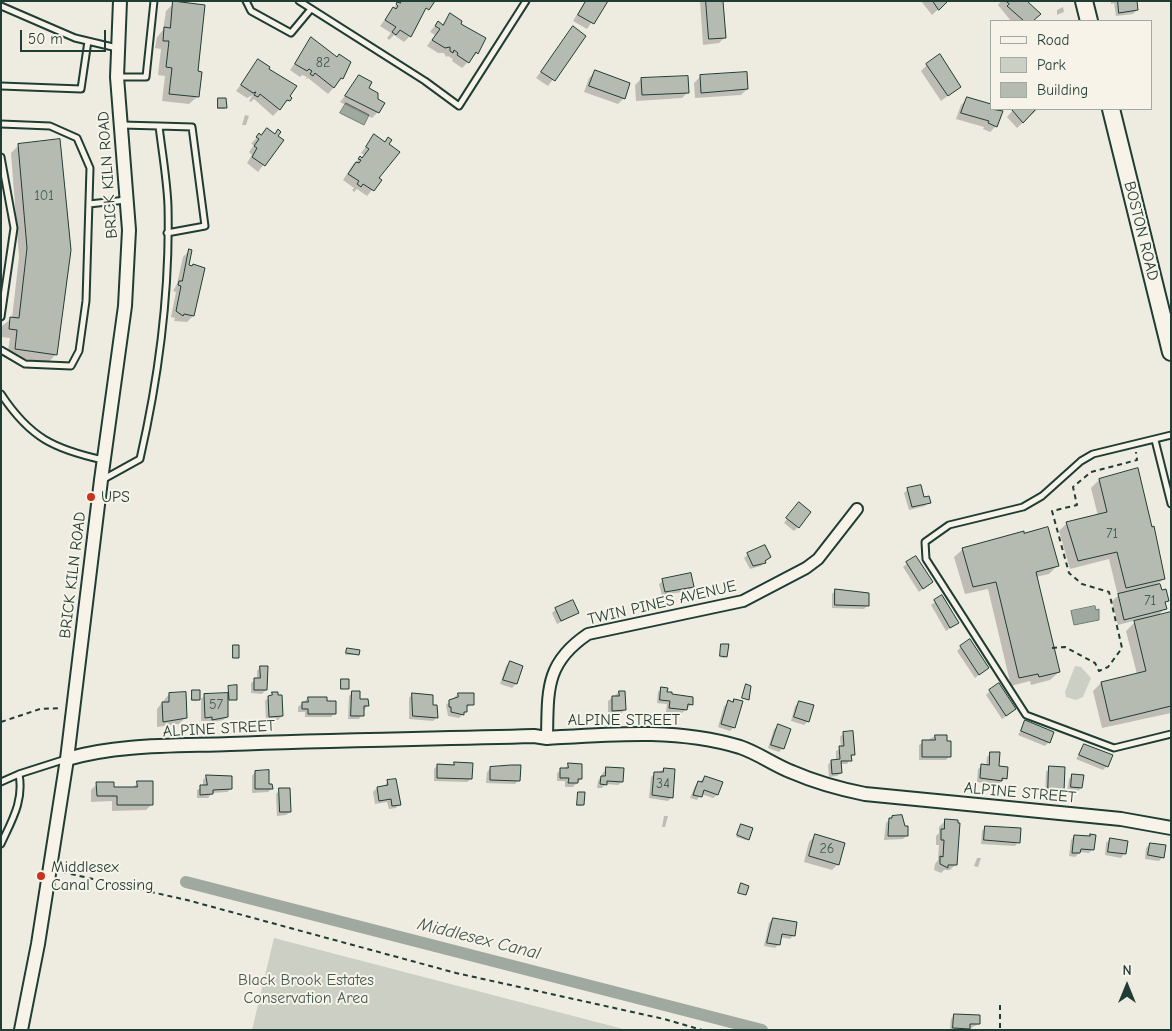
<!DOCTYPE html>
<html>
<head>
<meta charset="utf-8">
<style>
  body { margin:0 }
  #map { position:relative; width:1172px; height:1031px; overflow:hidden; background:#eeece1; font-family:"Comic Neue",sans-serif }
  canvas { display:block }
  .frame { position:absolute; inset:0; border:2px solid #1f3d34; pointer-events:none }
  .legend { position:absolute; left:990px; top:20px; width:162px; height:90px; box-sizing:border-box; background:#f7f3e8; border:1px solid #a1aaa0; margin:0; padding:6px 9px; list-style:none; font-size:15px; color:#1f3d34 }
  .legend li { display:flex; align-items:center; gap:10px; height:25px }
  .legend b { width:25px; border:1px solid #a1aaa0 }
  .north { position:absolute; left:1102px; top:961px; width:50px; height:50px; -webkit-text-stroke:4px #f7f3e8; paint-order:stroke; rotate:0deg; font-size:14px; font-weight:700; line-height:20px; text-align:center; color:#1f3d34 }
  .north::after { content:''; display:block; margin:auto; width:18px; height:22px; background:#1f3d34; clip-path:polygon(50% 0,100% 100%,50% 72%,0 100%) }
  .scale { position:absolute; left:20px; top:30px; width:86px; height:22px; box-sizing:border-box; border:2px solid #1f3d34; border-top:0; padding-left:6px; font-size:15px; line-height:18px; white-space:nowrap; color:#1f3d34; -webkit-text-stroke:4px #f7f3e8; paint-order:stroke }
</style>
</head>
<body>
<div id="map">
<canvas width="1172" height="1031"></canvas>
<div class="frame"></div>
<ul class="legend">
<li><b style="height:6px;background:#f7f3e8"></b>Road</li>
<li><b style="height:14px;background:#cccfc4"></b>Park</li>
<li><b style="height:14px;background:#b5bbb0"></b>Building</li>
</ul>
<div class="north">N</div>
<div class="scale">50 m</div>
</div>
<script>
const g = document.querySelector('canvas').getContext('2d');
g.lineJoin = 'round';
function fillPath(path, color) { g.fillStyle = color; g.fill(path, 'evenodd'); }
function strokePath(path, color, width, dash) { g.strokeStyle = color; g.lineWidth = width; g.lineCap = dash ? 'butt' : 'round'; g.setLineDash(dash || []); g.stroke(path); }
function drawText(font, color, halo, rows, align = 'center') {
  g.font = font + ' "Comic Neue",sans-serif'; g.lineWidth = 4; g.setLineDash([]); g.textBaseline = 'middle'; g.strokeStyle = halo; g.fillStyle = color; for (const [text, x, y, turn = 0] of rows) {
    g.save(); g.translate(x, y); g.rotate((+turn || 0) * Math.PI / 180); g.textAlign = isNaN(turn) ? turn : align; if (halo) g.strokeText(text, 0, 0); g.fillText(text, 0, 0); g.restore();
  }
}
fillPath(new Path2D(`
  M1075 666 1081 667 1091 678 1083 697 1076 700 1066 697 1065 692Z
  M274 938 627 1030H252Z`), '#cccfc4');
const water = new Path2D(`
  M346 103 369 115 364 125 340 113Z
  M1095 606 1096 610 1099 609V620L1074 625 1071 611Z`);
fillPath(water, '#9fa99f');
strokePath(water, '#6c7e74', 1);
fillPath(new Path2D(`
  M399 1H433L421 14 410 36 404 42 394 35 389 40 387 38 391 33 380 26Z
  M585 1H606L587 29 573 21Z
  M700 1H722L725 37 719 43 703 45Z
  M921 1H947L932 15Z
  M1001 1H1026L1039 14 1032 21H1011L998 5Z
  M1111 1H1136L1137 10 1133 14 1116 16 1114 3 1111 4Z
  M174 3 196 73 198 96 189 104 162 101 165 76 158 75 161 49 155 48 157 37 163 30 166 11Z
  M1063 7 1064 12 1057 15V10Z
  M450 15 477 53 462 68 452 61 453 59 448 56 446 57 444 53H438L427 46 435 35 430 32 432 29 438 23 441 26Z
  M573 28 585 36 548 86 536 78Z
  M311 39 337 58 350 63 342 78 328 94 308 78 305 80 307 77 302 75 300 77 290 70Z
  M259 60 290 98 273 116 254 99 251 102 249 101 253 95 247 98 236 91Z
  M927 65 960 86 941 101 921 71Z
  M595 72 624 98 618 104 584 92 589 78Z
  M360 77 378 112 372 118 340 102Z
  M700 77 747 89 741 95 695 98 694 83Z
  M641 79 688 92 682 98 636 101 635 85Z
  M218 99 225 107 224 109H217Z
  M967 99 1002 112 996 126 990 132 983 129 984 127 956 119 961 105Z
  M1014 109H1038L1017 128 1007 117Z
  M245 115 249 116 246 125H242Z
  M278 131 276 136 282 140 258 172 247 163 252 155 249 152 254 145 251 144 259 135H274Z
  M374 136 384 143 388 139 377 178 380 180 367 196 357 189 354 192 352 190 354 188 343 180 354 163 361 158 364 155 361 153Z
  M19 145 56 354 48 363 7 357 10 338 1 337 2 326 12 318 19 257 11 153Z
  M189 251 188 266 193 316 187 322 174 321 175 318 171 317 176 292 173 291 177 284 183 257Z
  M1099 480 1164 578 1156 586 1168 600 1164 604 1165 608 1157 617 1171 614V713L1102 728 1093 691 1101 683 1137 674 1126 631 1137 620 1118 625 1112 601 1118 596 1109 559 1070 569 1059 531 1067 523 1098 516 1091 488Z
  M908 489 929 502 925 506 909 510 904 493Z
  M796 507 798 527 794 531 784 523Z
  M963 549 1057 566 1049 574 1036 577 1059 672 1050 680 1031 685 1030 681 1011 686 988 589 965 594 954 557Z
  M748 554 770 557 761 566 750 569 744 558Z
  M915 557 931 582 919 592 903 567Z
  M663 581 692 587 689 591 662 595 659 584Z
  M836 590 868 605 864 609 832 608V594Z
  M942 597 957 623 946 631 931 605Z
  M556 609 578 613 557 624 552 613Z
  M722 645 726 656 724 658 719 657Z
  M961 647 988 668 975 678 957 651Z
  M347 649 358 655H345Z
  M510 662 522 666 516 684 512 688 500 684 506 666Z
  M261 667 266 690 262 694 251 693V683L257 679V671Z
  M229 687 236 699 227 701V717L223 720 209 723V721H201V699L205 695 228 694Z
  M662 688 666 693 692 704 682 713 666 712 667 704 657 703 658 692Z
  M990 691 1011 713 1002 719 986 695Z
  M192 692 199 699 197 701H191Z
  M353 692 367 706 359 719H348L349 696Z
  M619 692 624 710 621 714H608V701Z
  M273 693 277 697 282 716 278 720H266L265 701Z
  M169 694 185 718 179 724 157 727V709Z
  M413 694 432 707 436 718 433 721 409 719V698Z
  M458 694 473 704 465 708V712L459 718 448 716 446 705Z
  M308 698 326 703 335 713 331 717H305V712H298V707Z
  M734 700V727L730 731 718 727 724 706Z
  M799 702 808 721 804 725 791 721 795 706Z
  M1026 721 1049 742 1045 746 1018 735Z
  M778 726 783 748 779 752 768 748 774 729Z
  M844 733 853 754 847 764H840L841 773 837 776 829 777 828 765 831 761 836 760V751L841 748 840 737Z
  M935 736 950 756 946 760H919V745Z
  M1084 746 1107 766 1103 770 1076 759Z
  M991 753 1006 778 997 785 977 782 978 769 982 766H986L987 757Z
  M472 764 471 779 467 782 434 781V769L438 765Z
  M569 765 581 779 573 787H565V781H557V773Z
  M606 768 622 782 618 785 606 784 602 788H597L598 781Z
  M1050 768 1063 790 1056 797 1045 796 1046 772Z
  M490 769 519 780 515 784 486 783 487 772Z
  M664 769 671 798 668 801 649 798 651 777Z
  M255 772 271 789 268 792 252 793V776Z
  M207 776 231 789 227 792 212 793 208 798H197V790L203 787V780Z
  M1072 776H1082L1081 788 1077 792 1067 791 1069 779Z
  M705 777 717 795 713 798 701 794 697 800 690 798 695 786Z
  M395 780 399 804 396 808 389 809 387 802 375 804 373 792 377 788 384 787 387 782Z
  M138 783 152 804 146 810 112 811V801L91 802V790L97 784 112 789 132 788Z
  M280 790 290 812 286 815 277 816 276 794Z
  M579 793 583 805 581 806H576Z
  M664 816H668L665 827H662Z
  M892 817 907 835 903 839 884 840 886 823Z
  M945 821 956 864 950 870H944L941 873 934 870 935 864 938 860 939 845H936V836L939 833V827Z
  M741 826 748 839 746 840 736 837Z
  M985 827 1018 842 1015 846 981 844 982 831Z
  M815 836 838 864 832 870 804 862 809 842Z
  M1074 836 1093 849 1089 853 1080 852 1075 857 1069 856 1071 840Z
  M1110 839 1124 854 1121 858 1105 855 1106 843Z
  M1150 844 1163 857 1159 861 1145 859 1146 848Z
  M977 858H981L978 867 974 866Z
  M773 919 794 935 790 939 780 937 779 944 775 948 764 946 769 923Z
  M954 1015 979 1024 967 1030H950L951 1019Z`), '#0003');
strokePath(new Path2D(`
  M186 882 762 1030`), '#9fa99f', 12);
const building = new Path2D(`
  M173 1 205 5 198 71 202 72 199 97 169 94 172 68 166 67 169 41H163L164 27 170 28Z
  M401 1H435L429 10 426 8 411 37 400 30 396 35 392 32 396 27 385 20 393 7 396 9 398 6 396 4 397 2 400 3Z
  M586 1H608L594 24 578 15Z
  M706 1H723L726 38 709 39Z
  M933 1H948L939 10Z
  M1006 1H1027L1041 14 1033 21H1024L1007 6 1009 4Z
  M1118 1H1137L1138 10 1119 13Z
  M450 13 462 21 461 24 486 38 478 54 476 52 469 63 457 55 458 53 454 50 453 53 450 51V47L445 48 432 40 440 29 435 26 438 21 443 25Z
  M573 26 586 36 555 81 541 72Z
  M311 37 337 57 339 54 351 62 343 79 341 78 334 88 315 73 313 76 310 74 312 71 309 69 307 71 295 64Z
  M940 54 961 87 948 96 926 64Z
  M258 59 270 67 269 69 297 86 290 96 292 98 290 101 287 100 280 110 260 94 258 97 254 95 256 92 253 93 241 85Z
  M595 70 630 83 625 99 589 86Z
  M747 72 748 89 701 93 700 75Z
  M359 75 372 82 369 88 378 93V99L385 103 379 113 345 96Z
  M688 76 689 93 642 95 641 78Z
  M967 97 991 104V109L1003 111 997 127 988 123 989 121 961 113Z
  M218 98H226L227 108H218Z
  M1014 109H1036L1023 123 1012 110Z
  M267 128 275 134 278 129 281 132 278 136 284 140 265 166 252 157 257 148 254 146 259 139 256 137 259 133 261 135Z
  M374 134 385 142 388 137 392 140 389 144 400 152 379 178 382 180 374 191 363 184 361 187 357 184 359 181 348 174 356 162 359 163 361 160 358 159 360 156 362 158 369 149 366 147Z
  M60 139 71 250 57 355 15 349 17 330 9 329 10 317 19 318 27 248 18 144Z
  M189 249 192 250 189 265 192 266 193 264 205 268 194 316 184 314 183 316 176 311 181 286 178 285 179 281H182Z
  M1138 468 1152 527 1154 526 1165 579 1126 588 1117 552 1078 561 1066 522 1107 512 1099 479Z
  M921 485 924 497 929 496 931 503 912 507 907 488Z
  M799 502 811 512 799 528 786 518Z
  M1048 527 1059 566 1036 572 1060 672 1039 677 1038 674 1019 678 996 582 973 587 962 548 1024 531V533Z
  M765 545 771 557 765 561 766 563 753 566 747 553Z
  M916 556 933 582 923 589 906 562Z
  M691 573 694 587 665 592 662 579Z
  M1160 584 1162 590 1166 589 1169 601 1165 602 1167 609 1124 620 1118 594Z
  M835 589 869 593V606L835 605Z
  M942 595 959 623 950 628 934 600Z
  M573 600 579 613 561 621 555 608Z
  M1171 612V706L1110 721 1101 682 1146 671 1134 621Z
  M970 639 989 668 979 675 960 646Z
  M721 644H729L727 657 720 656Z
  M233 645H239V658H233Z
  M347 648 360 650 359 655 346 653Z
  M510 661 523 666 517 684 503 680Z
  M260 666H268L267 690H254V678H260Z
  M341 679H349V689H341Z
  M999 683 1016 709 1006 716 989 690Z
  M746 684 751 686 749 700 742 698Z
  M237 685V700H229L228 686Z
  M661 687 668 688 667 692H672V694L693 697V705L688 704 687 710 669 708 670 701 660 700Z
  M192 690H200V700H192Z
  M352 691H360V699H368L369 706H364V716H351Z
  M619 691H625L626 710 612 711V696H619Z
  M186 692 187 718 163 722 162 702H169V693Z
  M272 692H278V695H282L283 716 269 717 268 696 272 695Z
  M228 693V717L212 720V717L205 718 204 694Z
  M412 693 433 695V705H437L438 718 413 716Z
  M458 693H474V705H467V712H464V715L451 712V707H449V700L458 697Z
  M308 697H327V701H336V714H308V709H302V702H308Z
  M734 699 743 701 735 728 721 724 728 700 733 702Z
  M799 701 814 705 809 722 794 717Z
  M1025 720 1054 732 1050 743 1021 731Z
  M778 724 791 729 784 749 771 745Z
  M853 731 855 755H851L852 761H841L842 773 832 774 831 760 840 759 839 746H844L843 732Z
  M935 735H947V741H951V757H922V740H935Z
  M1084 744 1113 755 1108 767 1079 755Z
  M990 752H1000L999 766 1008 767 1007 779 1002 778V781L980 778 981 764 989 765Z
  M454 762 473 763 472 779 437 778V764L454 765Z
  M568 763 582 764V779H578V783H568L569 778H560V768H568Z
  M511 765H521L520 781 490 780V767Z
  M1049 766 1065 767 1064 791 1061 793H1048Z
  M606 767 624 768 623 782 607 781V785L600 784 601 776H605Z
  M664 768 675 769 673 798 652 795 654 772H663Z
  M269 770V784H272L273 789H255V771Z
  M1072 774 1084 775 1082 788 1071 787Z
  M206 775 232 776V789L213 790V794L200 795V785H207Z
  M705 776 723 782 718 795 704 790 702 797 693 795 698 781 702 782Z
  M396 779 401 805 392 806 391 799 379 801 377 787 388 785 387 780Z
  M137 781H153V805H117V796H97L96 782H114V787H137Z
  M279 788H290L291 812H280Z
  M578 792H585L584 805H577Z
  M902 815 905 826H908V836H888L889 818H892V816Z
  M945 819 958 820V823H960L957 865H948V868L940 864V856L943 857 944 840H941V829H944Z
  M741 824 753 828 749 840 737 835Z
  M985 826 1021 828 1020 843 984 840Z
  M815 834 845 843 839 865 809 856Z
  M1090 834 1096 835 1094 850 1081 849 1080 853H1072L1074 835 1090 836Z
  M1110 838 1128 841 1126 854 1108 852Z
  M1150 843 1166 845 1164 858 1148 855Z
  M741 883 749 886 746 895 738 893Z
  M773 918 797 922 795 936 782 934 780 945 767 943Z
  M954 1014 980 1015V1024H970V1029L953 1028Z`);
fillPath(building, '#b5bbb0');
strokePath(building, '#1f3d34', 1);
const service = new Path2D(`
  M246 1 251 11 291 33 311 9
  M299 1 425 81 459 106 526 1
  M1 6 75 38 117 48
  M117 77H146L154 1
  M1 86 81 89 88 41
  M1 124 50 126 77 138 90 168 86 301 79 351 71 366 25 364 1 350
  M159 126 192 127 205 226 167 233
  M1 157 14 228 1 317
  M89 204 126 200
  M1 394C30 438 54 449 103 460
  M1171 435 1093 454 1081 461 1042 496 1023 507 949 525 925 542 926 559 1026 715 1114 748 1171 734
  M1155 440 1171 504
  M102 480 140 459C159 376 170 291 168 206 167 179 162 152 159 126L122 125
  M1 782 19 774 66 759
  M1 844C12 820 24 801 19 774`);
const minor = new Path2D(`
  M547 738C548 690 545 663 588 634L743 601 806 568 818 559 857 509`);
const tertiary = new Path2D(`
  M67 759C118 744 176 746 230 744 331 740 432 739 534 736L547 738C612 734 677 728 740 747 758 753 774 765 792 772 815 782 840 789 865 794L1121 819 1171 828
  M21 1030 38 944 67 759 101 480 125 306 129 230 117 77 120 1`);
const primary = new Path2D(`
  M1084 1 1089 21
  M1111 109 1171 352`);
strokePath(service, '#1f3d34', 9);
strokePath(minor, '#1f3d34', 14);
strokePath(tertiary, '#1f3d34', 16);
strokePath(primary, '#1f3d34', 20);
strokePath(new Path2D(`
  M1052 648 1065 647 1095 663 1099 671 1108 667 1122 648 1109 592 1082 584 1069 573 1052 511 1077 505 1073 487 1091 472 1137 460 1136 452
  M1 722 40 709 61 708
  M62 872 187 900 456 973 664 1019 702 1030
  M1000 1005V1030`), '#1f3d34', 2, [5, 4]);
strokePath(service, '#f7f3e8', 5);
strokePath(minor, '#f7f3e8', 10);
strokePath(tertiary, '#f7f3e8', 12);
strokePath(primary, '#f7f3e8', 16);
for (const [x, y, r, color] of [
  [91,497,5,"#c8321e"],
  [41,876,5,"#c8321e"]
]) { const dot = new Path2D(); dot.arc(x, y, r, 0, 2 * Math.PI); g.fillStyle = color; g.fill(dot); strokePath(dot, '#f7f3e8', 2); }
drawText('14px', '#445c53', null, [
  ["82",323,63],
  ["101",44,196],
  ["71",1112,534],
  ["71",1150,601],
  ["57",216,705],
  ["34",663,784],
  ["26",827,849]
]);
drawText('16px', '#1f3d34', '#f7f3e8', [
  ["BRICK KILN ROAD",108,175,-94],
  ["BOSTON ROAD",1141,231,76],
  ["BRICK KILN ROAD",73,575,-83],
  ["TWIN PINES AVENUE",662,603,-13],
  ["ALPINE STREET",624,720],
  ["ALPINE STREET",219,729,-3],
  ["ALPINE STREET",1020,793,5]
]);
drawText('16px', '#1f3d34', '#f7f3e8', [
  ["UPS",101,497],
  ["Middlesex",51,867],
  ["Canal Crossing",51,885]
], 'left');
drawText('16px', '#425a51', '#f7f3e8', [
  ["Black Brook Estates",306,980],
  ["Conservation Area",306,998]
]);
drawText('italic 18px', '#3f584f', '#f7f3e8', [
  ["Middlesex Canal",479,939,14]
]);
</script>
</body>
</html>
